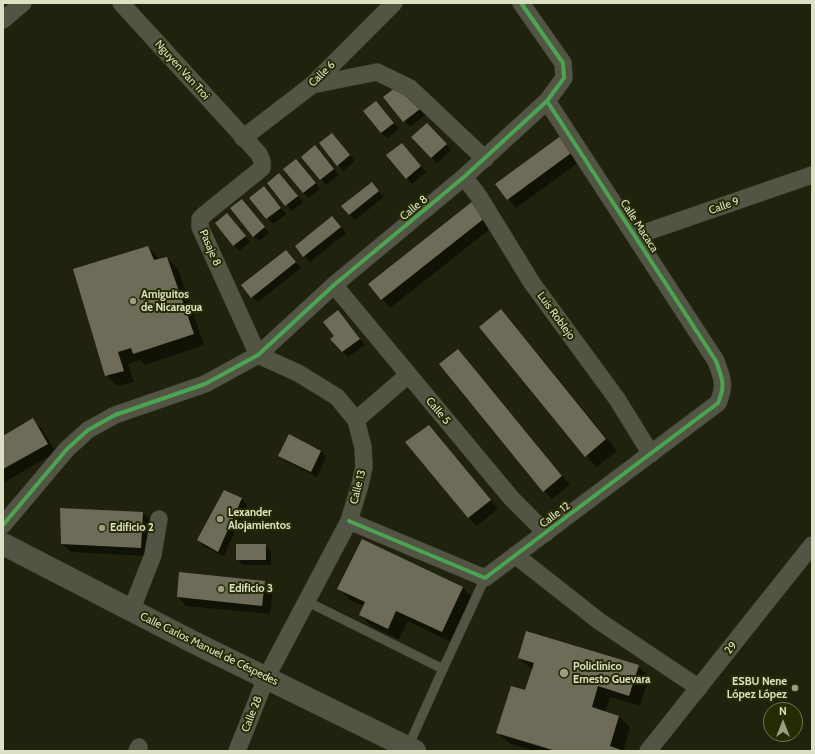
<!DOCTYPE html>
<html>
<head>
<meta charset="utf-8">
<style>
  body { margin:0 }
  #map { position:relative; width:815px; height:754px; overflow:hidden; background:#20220d; font-family:Cabin,sans-serif }
  canvas { display:block }
  .frame { position:absolute; inset:0; border:4px solid #dce1c6; pointer-events:none }
  .north { position:absolute; left:763px; top:702px; width:40px; height:40px; box-sizing:border-box; background:#272b04; border:1px solid #6f7452; border-radius:50%; rotate:0deg; font-size:11px; font-weight:700; line-height:16px; text-align:center; color:#dce1c6 }
  .north::after { content:''; display:block; margin:auto; width:14px; height:18px; background:#9a9e85; clip-path:polygon(50% 0,100% 100%,50% 72%,0 100%) }
</style>
</head>
<body>
<div id="map">
<canvas width="815" height="754"></canvas>
<div class="frame"></div>
<div class="north">N</div>
</div>
<script>
const g = document.querySelector('canvas').getContext('2d');
g.lineJoin = 'round';
function fillPath(path, color) { g.fillStyle = color; g.fill(path, 'evenodd'); }
function strokePath(path, color, width, dash) { g.strokeStyle = color; g.lineWidth = width; g.lineCap = dash ? 'butt' : 'round'; g.setLineDash(dash || []); g.stroke(path); }
function drawText(font, color, halo, rows, align = 'center') {
  g.font = font + ' Cabin,sans-serif'; g.lineWidth = 4; g.setLineDash([]); g.textBaseline = 'middle'; g.strokeStyle = halo; g.fillStyle = color; for (const [text, x, y, turn = 0] of rows) {
    g.save(); g.translate(x, y); g.rotate((+turn || 0) * Math.PI / 180); g.textAlign = isNaN(turn) ? turn : align; if (halo) g.strokeText(text, 0, 0); g.fillText(text, 0, 0); g.restore();
  }
}
fillPath(new Path2D(`
  M405 91 425 115 410 127 385 97Z
  M376 102 399 129 387 138 381 133Z
  M433 130 451 150 437 163 413 137Z
  M332 134 355 161 343 171 338 165Z
  M562 136 582 160 516 208 496 184Z
  M402 144 426 172 412 184 406 178Z
  M321 152 339 175 326 185 321 179Z
  M296 160 320 189 309 198 303 193Z
  M279 174 303 202 292 211 268 183Z
  M372 183 384 197 355 220 349 215Z
  M264 187 286 214 273 224 250 198Z
  M242 200 269 233 259 241 253 236Z
  M473 202 494 226 390 308 370 285Z
  M227 214 250 242 239 251 234 245Z
  M332 217 346 233 310 262 296 246Z
  M148 247 160 260 167 258 178 269 204 345 145 365 140 360 128 364 134 382 117 386 106 375Z
  M286 251 301 268 258 302 252 297Z
  M338 311 365 345 348 357 332 339 335 336Z
  M501 311 512 322 617 451 597 467 586 456Z
  M458 350 570 485 552 499 544 491Z
  M33 420 41 428 56 452 3 483V437Z
  M437 435 498 509 477 526 468 517Z
  M289 436 321 451 326 457 317 477 285 461 279 456Z
  M225 491 242 499 247 505 224 556 203 546 198 540Z
  M143 513 151 521 149 556 71 552 62 544Z
  M362 540 463 588 474 599 453 643 408 621 399 639 371 626 360 614 364 606 350 600 339 589Z
  M265 545 271 551V565H243L237 559Z
  M264 582 273 590 270 614 186 606 178 597Z
  M519 658 638 666 649 677 640 706 610 697 605 712 619 716 630 728 623 751H533L509 743 497 732 526 691 533 670Z`), '#0007');
fillPath(new Path2D(`
  M400 84 420 109 403 122 383 97Z
  M376 101 394 123 381 133 363 111Z
  M427 123 447 144 431 158 411 137Z
  M332 133 350 155 337 166 319 143Z
  M562 135 574 151 507 200 495 184Z
  M402 143 421 166 406 179 386 155Z
  M315 145 334 169 320 180 301 157Z
  M296 159 316 183 303 193 283 169Z
  M279 173 298 196 285 206 267 183Z
  M372 182 379 191 349 215 341 206Z
  M264 186 281 208 266 219 249 198Z
  M242 199 265 227 253 237 230 208Z
  M473 201 486 217 381 300 368 284Z
  M227 213 246 236 233 246 215 223Z
  M332 216 341 227 303 257 295 246Z
  M148 246 154 260 167 257 194 334 133 354 131 348 118 352 124 371 105 376 73 269Z
  M286 250 296 262 251 298 241 285Z
  M501 309 606 439 585 457 479 327Z
  M338 310 360 339 342 352 330 339 334 336 323 322Z
  M458 349 562 476 543 492 439 364Z
  M33 418 48 444 3 469V436Z
  M429 425 491 500 468 518 405 442Z
  M289 434 321 451 311 472 278 456Z
  M224 490 242 498 218 552 197 540Z
  M60 508 143 512 141 548 61 544Z
  M362 539 463 587 442 632 396 611 388 629 359 615 365 602 337 589Z
  M236 544H266V560H236Z
  M179 572 265 581 262 606 177 597Z
  M526 631 639 665 629 696 598 686 592 707 619 716 610 746 621 750 620 751H556L496 733 511 686 525 690 534 663 518 658Z`), '#6e6c59');
const lane = new Path2D(`
  M306 601 443 669 408 747
  M443 669 485 578`);
const street = new Path2D(`
  M121 3 259 154 262 161V168L205 214 200 219V227L258 355
  M3 20 23 3
  M312 85 377 72 410 88 485 159
  M243 138 312 85 394 3
  M464 177 478 195 532 283 617 399 651 454
  M635 236 812 175
  M334 285 512 499 546 533
  M356 420 408 375
  M349 521 485 578 718 403C726 385 722 378 716 361L547 101
  M3 525 67 449 88 430 115 415 205 384 258 355 334 285 464 177 547 101 564 78 563 63 521 3
  M515 555 599 621 699 688
  M131 611 153 555 159 519
  M137 751 139 747
  M237 751 266 678 349 521 360 485 364 467 363 447 356 420 337 397 298 373 258 355
  M648 751 812 545`);
const secondary = new Path2D(`
  M3 544 195 643 415 751`);
strokePath(lane, '#393b2b', 10);
strokePath(street, '#393b2b', 18);
strokePath(secondary, '#393b2b', 23);
strokePath(lane, '#525543', 9);
strokePath(street, '#525543', 17);
strokePath(secondary, '#525543', 22);
strokePath(new Path2D(`
  M349 521 485 578 718 403C726 385 722 378 716 361L547 101
  M3 525 67 449 88 430 115 415 205 384 258 355 334 285 464 177 547 101 564 78 563 63 521 3`), '#4ca352', 4);
for (const [x, y, r, color] of [
  [133,301,4,"#9a9e85"],
  [220,519,4,"#9a9e85"],
  [102,528,4,"#9a9e85"],
  [221,589,4,"#9a9e85"],
  [564,673,5,"#9a9e85"],
  [795,688,4,"#9a9e85"]
]) { const dot = new Path2D(); dot.arc(x, y, r, 0, 2 * Math.PI); g.fillStyle = color; g.fill(dot); strokePath(dot, '#272b04', 1.5); }
drawText('11px', '#dce1c6', '#272b04', [
  ["Nguyen Van Troi",182,70,48],
  ["Calle 6",322,74,-44],
  ["Calle 9",724,206,-19],
  ["Calle 8",414,208,-40],
  ["Calle Macaca",639,226,57],
  ["Pasaje 8",210,248,67],
  ["Luis Roblejo",556,316,54],
  ["Calle 5",438,411,50],
  ["Calle 13",358,487,-76],
  ["Calle 12",555,515,-37],
  ["29",731,648,-52],
  ["Calle Carlos Manuel de Céspedes",209,649,26],
  ["Calle 28",252,714,-68]
]);
drawText('bold 11px', '#dce1c6', '#272b04', [
  ["Amiguitos",141,295],
  ["de Nicaragua",141,308],
  ["Lexander",228,513],
  ["Alojamientos",228,526],
  ["Edificio 2",110,528],
  ["Edificio 3",229,589],
  ["Policlínico",573,667],
  ["Ernesto Guevara",573,680],
  ["ESBU Nene",787,682,"right"],
  ["López López",787,695,"right"]
], 'left');
</script>
</body>
</html>
